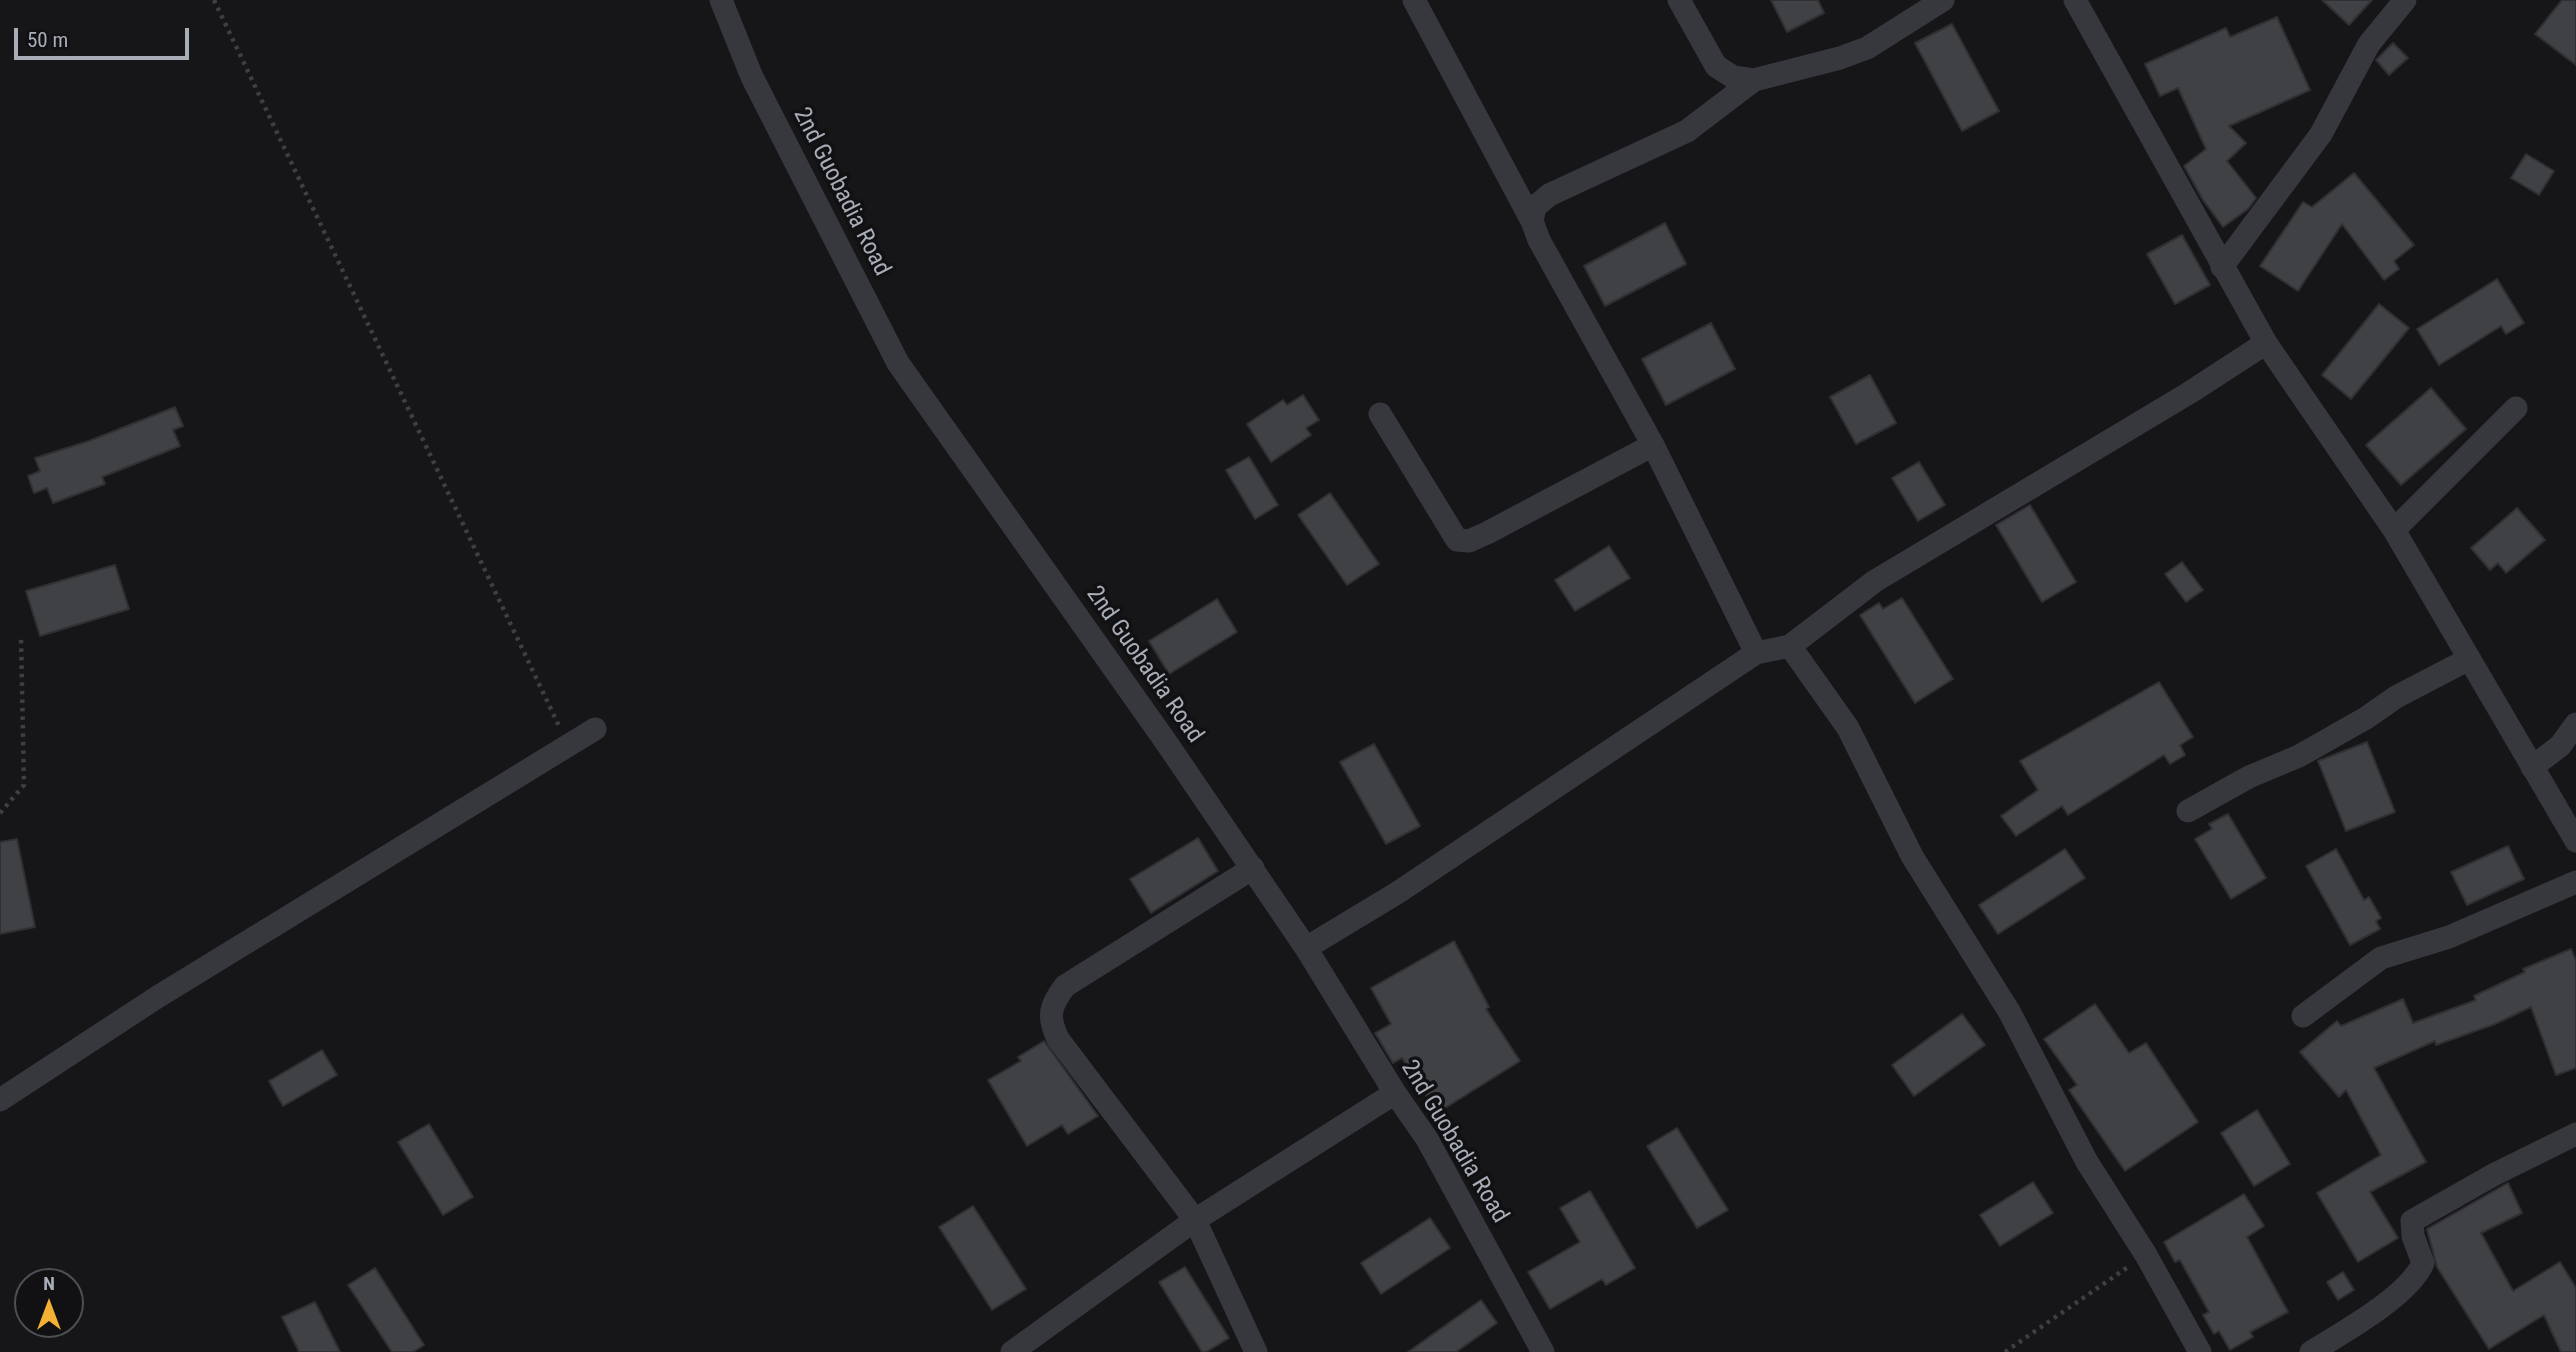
<!DOCTYPE html>
<html>
<head>
<meta charset="utf-8">
<style>
  body { margin:0 }
  #map { position:relative; width:2576px; height:1352px; overflow:hidden; background:#161618; font-family:"Roboto Condensed",sans-serif }
  canvas { display:block }
  .north { position:absolute; left:14px; top:1268px; width:70px; height:70px; box-sizing:border-box; background:#111113; border:2px solid #4d4f55; border-radius:50%; rotate:0deg; font-size:19px; font-weight:700; line-height:28px; text-align:center; color:#a8adb8 }
  .north::after { content:''; display:block; margin:auto; width:24px; height:32px; background:#f2b134; clip-path:polygon(50% 0,100% 100%,50% 72%,0 100%) }
  .scale { position:absolute; left:14px; top:28px; width:175px; height:32px; box-sizing:border-box; border:4px solid #a8adb8; border-top:0; padding-left:9px; font-size:21px; line-height:24px; white-space:nowrap; color:#a8adb8; -webkit-text-stroke:5px #111113; paint-order:stroke }
</style>
</head>
<body>
<div id="map">
<canvas width="2576" height="1352"></canvas>
<div class="north">N</div>
<div class="scale">50 m</div>
</div>
<script>
const g = document.querySelector('canvas').getContext('2d');
g.lineJoin = 'round';
function fillPath(path, color) { g.fillStyle = color; g.fill(path, 'evenodd'); }
function strokePath(path, color, width, dash) { g.strokeStyle = color; g.lineWidth = width; g.lineCap = dash ? 'butt' : 'round'; g.setLineDash(dash || []); g.stroke(path); }
function drawText(font, color, halo, rows, align = 'center') {
  g.font = font + ' "Roboto Condensed",sans-serif'; g.lineWidth = 7; g.setLineDash([]); g.textBaseline = 'middle'; g.strokeStyle = halo; g.fillStyle = color; for (const [text, x, y, turn = 0] of rows) {
    g.save(); g.translate(x, y); g.rotate((+turn || 0) * Math.PI / 180); g.textAlign = isNaN(turn) ? turn : align; if (halo) g.strokeText(text, 0, 0); g.fillText(text, 0, 0); g.restore();
  }
}
const building = new Path2D(`
  M1771 0H1818L1824 13 1787 32Z
  M2322 0H2372L2349 25Z
  M2562 0H2576V65L2535 34Z
  M2277 17 2310 90 2229 126 2246 143 2227 161 2256 198 2248 209 2223 227 2203 200 2184 166 2206 149 2178 88 2160 96 2145 64 2226 28 2230 37Z
  M1952 24 1999 111 1962 131 1915 43Z
  M2393 43 2408 58 2389 75 2376 60Z
  M2526 154 2554 171 2539 195 2511 178Z
  M2354 173 2414 245 2394 261 2399 269 2384 280 2342 224 2298 291 2260 266 2303 202 2312 207Z
  M1665 223 1686 264 1605 306 1584 266Z
  M2182 235 2210 285 2175 304 2147 254Z
  M2497 279 2524 323 2506 334 2501 326 2439 365 2417 329Z
  M2379 304 2409 328 2351 399 2322 375Z
  M1711 323 1735 369 1666 405 1642 359Z
  M1870 375 1896 423 1856 444 1830 397Z
  M2431 388 2466 429 2401 485 2366 445Z
  M1303 395 1319 420 1306 428 1311 435 1271 462 1247 424 1283 400 1287 405Z
  M175 407 183 426 173 430 180 446 102 477 105 484 53 503 47 488 34 493 28 476 40 471 35 458 89 441Z
  M1249 457 1278 505 1255 519 1226 470Z
  M1919 462 1945 505 1918 521 1892 478Z
  M1330 493 1379 564 1347 585 1298 515Z
  M2030 505 2076 582 2042 602 1996 525Z
  M2517 508 2545 540 2506 573 2498 563 2490 570 2471 548Z
  M1609 546 1630 578 1575 611 1555 580Z
  M2182 562 2203 590 2186 602 2165 574Z
  M115 565 129 609 40 636 26 591Z
  M1902 598 1953 679 1915 703 1860 615 1879 603 1883 609Z
  M1217 599 1237 632 1169 674 1149 641Z
  M2159 682 2193 737 2180 745 2185 755 2170 764 2164 755 2068 815 2062 806 2016 836 2001 816 2038 790 2020 761Z
  M2367 742 2395 812 2346 831 2318 761Z
  M1374 744 1420 826 1386 844 1340 762Z
  M2228 814 2266 878 2231 899 2195 839 2212 829 2209 824Z
  M1198 838 1218 871 1151 913 1130 879Z
  M17 839 35 927 0 934V842Z
  M2508 846 2524 879 2467 905 2451 872Z
  M2065 849 2085 878 1998 934 1979 905Z
  M2336 849 2364 900 2369 897 2381 918 2376 921 2380 929 2350 945 2306 866Z
  M1454 941 1489 1007 1486 1009 1520 1061 1437 1113 1402 1058 1393 1063 1375 1033 1391 1024 1371 988Z
  M2571 949 2576 961V1068L2556 1075 2531 1007 2495 1024 2436 1045 2435 1041 2374 1068 2426 1162 2370 1192 2398 1238 2358 1262 2317 1193 2381 1155 2346 1090 2339 1097 2300 1052 2337 1021 2341 1026 2403 999 2413 1023 2476 1000 2474 996 2525 972 2523 969Z
  M2095 1004 2129 1053 2146 1043 2198 1122 2125 1171 2069 1090 2077 1085 2044 1039Z
  M1962 1014 1985 1045 1914 1096 1892 1065Z
  M1044 1041 1098 1116 1068 1134 1062 1125 1027 1146 988 1080 1021 1061 1018 1057Z
  M322 1050 337 1075 283 1106 269 1081Z
  M2257 1110 2290 1164 2254 1186 2221 1133Z
  M429 1124 473 1197 443 1215 398 1142Z
  M1677 1128 1728 1210 1697 1228 1647 1146Z
  M2033 1182 2053 1213 2000 1246 1980 1215Z
  M2508 1183 2522 1213 2481 1233 2513 1291 2560 1262 2576 1288V1352H2561L2544 1315 2489 1349 2437 1267 2427 1229Z
  M1590 1191 1635 1268 1606 1285 1602 1279 1550 1309 1528 1272 1580 1242 1560 1208Z
  M2244 1194 2264 1226 2247 1237 2288 1312 2250 1332 2253 1337 2230 1350 2219 1331 2214 1334 2203 1315 2209 1312 2180 1260 2175 1262 2164 1242Z
  M973 1206 1026 1289 992 1310 939 1227Z
  M1430 1218 1450 1248 1381 1294 1361 1263Z
  M1185 1267 1229 1338 1206 1352H1202L1159 1282Z
  M375 1268 424 1345 413 1352H392L348 1285Z
  M2343 1272 2354 1290 2338 1300 2327 1282Z
  M1481 1300 1497 1323 1456 1352H1408Z
  M315 1302 340 1352H299L282 1317Z`);
fillPath(building, '#404145');
strokePath(building, '#303034', 2);
strokePath(new Path2D(`
  M214 0 559 726
  M0 813 24 785 21 637
  M2005 1352 2128 1267`), '#3d3f44', 4.5, [3.5, 5]);
strokePath(new Path2D(`
  M721 0 752 77 898 363 1166 742 1306 948 1395 1093 1427 1139 1543 1352
  M1414 0 1532 221
  M1679 0 1716 66 1733 77 1754 80 1840 58 1867 48 1943 0
  M2075 0 2266 343 2394 530 2576 841
  M1754 80 1687 131 1549 195 1535 207 1532 221 1539 240 1653 445 1756 653
  M2222 267 2321 134 2369 44 2405 0
  M1380 414 1457 540 1469 541 1487 533 1653 445
  M2394 530 2516 408
  M1790 646 1848 728 1912 856 2010 1013 2087 1162 2146 1255 2200 1352
  M2532 767 2560 746 2576 724
  M2188 811 2249 777 2299 756 2366 718 2396 697 2469 659
  M1253 868 1065 986C1050 1006 1047 1016 1058 1039L1195 1220 1256 1352
  M1306 948 1397 893 1756 653 1790 646 1875 581 2189 393 2266 343
  M2303 1016 2381 958 2449 937 2576 882
  M0 1100 159 996 595 729
  M1012 1352 1195 1220 1395 1093
  M2311 1352C2342 1333 2409 1296 2423 1263L2413 1236 2412 1221 2495 1174 2576 1134`), '#37383d', 23);
drawText('24px', '#a8adb8', '#111113', [
  ["2nd Guobadia Road",841,192,63],
  ["2nd Guobadia Road",1144,665,55],
  ["2nd Guobadia Road",1454,1142,59]
]);
</script>
</body>
</html>
